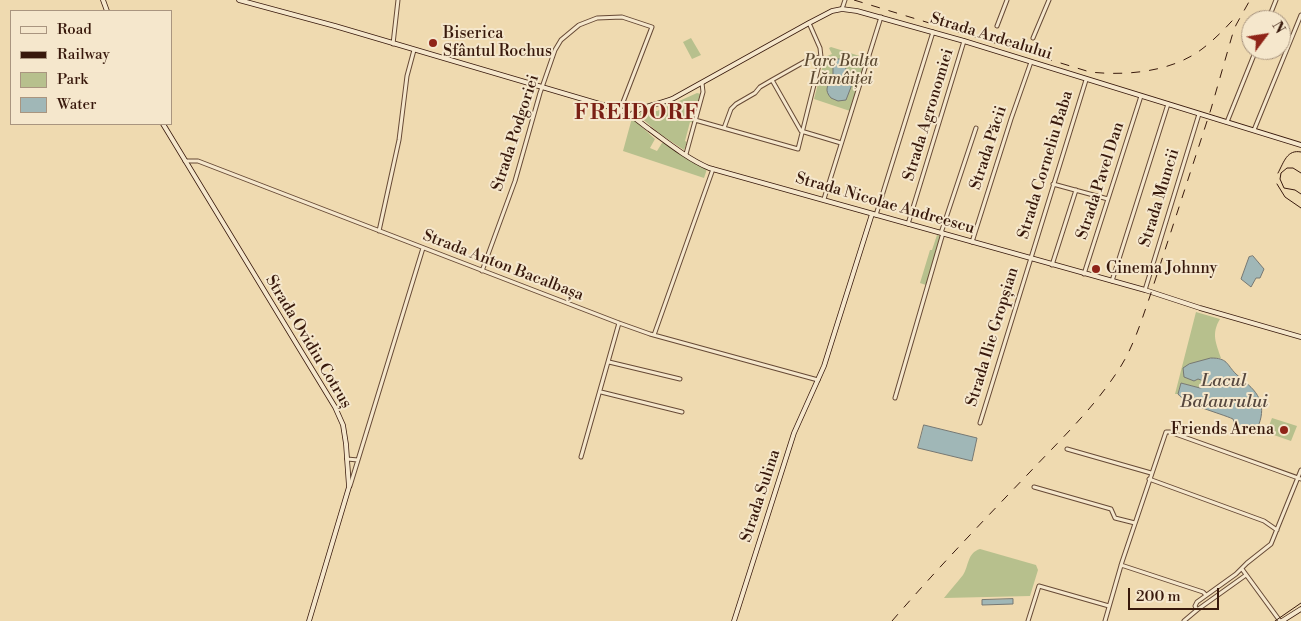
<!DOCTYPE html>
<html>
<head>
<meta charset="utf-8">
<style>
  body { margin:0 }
  #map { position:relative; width:1301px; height:621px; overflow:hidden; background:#efdab0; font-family:"Libre Bodoni",serif }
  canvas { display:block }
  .legend { position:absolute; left:10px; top:10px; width:162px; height:115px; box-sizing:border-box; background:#f5e7cc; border:1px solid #a9957f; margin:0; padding:6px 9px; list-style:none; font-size:15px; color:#38190c }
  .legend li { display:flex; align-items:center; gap:10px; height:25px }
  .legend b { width:25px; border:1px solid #a9957f }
  .north { position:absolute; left:1241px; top:10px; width:50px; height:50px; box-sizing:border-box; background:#f5e7cc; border:1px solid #a9957f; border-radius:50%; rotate:59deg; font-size:14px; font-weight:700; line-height:20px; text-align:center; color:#38190c }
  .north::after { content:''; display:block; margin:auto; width:18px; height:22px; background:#8f2418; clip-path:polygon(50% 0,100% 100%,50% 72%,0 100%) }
  .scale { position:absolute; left:1128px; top:588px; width:91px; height:22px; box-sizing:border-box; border:2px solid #38190c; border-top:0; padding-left:6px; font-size:15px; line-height:18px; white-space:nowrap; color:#38190c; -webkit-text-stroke:4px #f5e7cc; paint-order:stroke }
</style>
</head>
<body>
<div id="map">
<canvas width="1301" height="621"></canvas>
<ul class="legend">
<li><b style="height:6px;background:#f5e7cc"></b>Road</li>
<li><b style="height:6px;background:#38190c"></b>Railway</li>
<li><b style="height:14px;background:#b7c08d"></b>Park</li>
<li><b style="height:14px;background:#a0b7b7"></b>Water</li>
</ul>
<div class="north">N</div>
<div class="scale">200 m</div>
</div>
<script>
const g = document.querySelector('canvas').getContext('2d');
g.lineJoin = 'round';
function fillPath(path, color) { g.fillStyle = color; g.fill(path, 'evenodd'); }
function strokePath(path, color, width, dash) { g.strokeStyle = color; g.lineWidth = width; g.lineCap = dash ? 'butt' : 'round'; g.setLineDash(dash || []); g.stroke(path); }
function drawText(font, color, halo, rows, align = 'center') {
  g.font = font + ' "Libre Bodoni",serif'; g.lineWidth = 4; g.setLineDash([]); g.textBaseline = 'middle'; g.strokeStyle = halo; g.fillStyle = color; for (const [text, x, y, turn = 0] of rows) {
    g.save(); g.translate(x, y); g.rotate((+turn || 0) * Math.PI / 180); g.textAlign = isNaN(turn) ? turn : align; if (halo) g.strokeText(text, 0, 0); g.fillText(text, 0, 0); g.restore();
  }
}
fillPath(new Path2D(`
  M691 38 701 55 692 59 683 42Z
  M831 47 866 58 850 111 814 99 825 57 832 54 829 48Z
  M697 93 701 94 693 123 690 122 685 141 687 142 684 150 660 134 639 116 641 112 652 109 654 111H657Z
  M632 118 655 139 650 148 657 151 662 143H665L692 162 707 169 704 178 623 151Z
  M937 235 940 236 926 285 920 283 930 250H932Z
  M1196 312 1220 319C1211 334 1216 343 1221 358H1211L1198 379 1204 381V387L1200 388 1181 383 1178 394H1175Z
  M1272 418 1297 426 1291 441 1271 434 1275 423 1273 427 1269 426Z
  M980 549 1036 565 1038 570 1030 596 944 598C950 590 957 583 963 575 969 566 967 553 980 549Z`), '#b7c08d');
const water = new Path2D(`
  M838 59H842L845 62 846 71 852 79 851 87 846 100 838 101 831 98C824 90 827 86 833 78V66L834 61Z
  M1253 256 1264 269 1260 278H1256L1251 287 1241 279 1249 257Z
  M1211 358C1228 358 1226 364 1236 374 1239 377 1242 379 1245 382 1263 396 1266 411 1256 431L1235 425 1233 419C1220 413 1186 405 1178 394L1181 383 1200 388 1204 387V381L1198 379 1194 381 1184 377 1183 368 1189 364Z
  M924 425 977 438 972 461 918 448Z
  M1013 599V604L982 605V600Z`);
fillPath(water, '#a0b7b7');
strokePath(water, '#767873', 1);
const street = new Path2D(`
  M842 9 845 0
  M1268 20 1276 0
  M997 26 1007 0
  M1033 38 1049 0
  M393 44 398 0
  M772 80 801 131 841 143
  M695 120 798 149 821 57 820 48 809 23
  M1227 122 1256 50
  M724 128 731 109 736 104 755 93 760 87 772 80 811 58 821 57
  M1254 130 1301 15
  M686 154 703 92 702 83
  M185 161H198L619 323 650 334 818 380
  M1053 184 1108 199
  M824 199 881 17
  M876 215 933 32
  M908 224 964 41
  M379 231 399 140 407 76 414 50
  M941 233 976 128
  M972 242 1011 119 1031 62
  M1052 265 1076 190
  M482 271 515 181 540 93 555 50 561 40 579 25 597 18 622 17 652 27 620 110
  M1084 274 1141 96
  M1112 281 1168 104
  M1145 290 1199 114
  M654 335 713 169
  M609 362 680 379
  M601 392 682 412
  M895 398 943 233
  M980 423 1086 80
  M1067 449 1151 473
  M581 457 619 323
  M347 459 358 460
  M1149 479 1264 521 1277 530
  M350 486 423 248
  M1034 487 1111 509 1115 518 1135 523
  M1121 565 1203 592 1206 595
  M1242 569 1280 621
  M1197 610 1195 606 1197 602 1236 574 1247 563 1271 544 1301 470
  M1028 621 1039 586 1109 606
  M1105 621 1122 562 1166 432H1170L1301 479
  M1184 621 1197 610 1246 575`);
const secondary = new Path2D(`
  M103 0 107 11
  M239 0 335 26 620 110C632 114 639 122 649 129 668 143 688 159 709 168L1145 290 1200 308 1301 337
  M631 115C639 106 662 104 674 98L809 23 832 11 842 9 857 11 964 41 1301 145
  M163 124 296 343 335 407 343 425 346 444 349 487 309 621
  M734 621 794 433 824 366 872 214
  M1282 621 1301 609`);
strokePath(street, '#664935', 5);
strokePath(secondary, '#38190c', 5.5);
strokePath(street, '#f5e7cc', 3);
strokePath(secondary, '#f5e7cc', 4);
strokePath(new Path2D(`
  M1278 173C1284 162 1287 149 1301 152
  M1301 173 1293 168H1287L1281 173 1280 179 1284 188 1295 190 1301 194
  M1277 184 1285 197 1301 208
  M1275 621 1301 603`), '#38190c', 1);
strokePath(new Path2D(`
  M854 0 1090 72C1126 76 1172 72 1202 49 1214 40 1228 26 1238 14
  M892 621C936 570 983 521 1029 473 1061 439 1096 406 1121 366 1134 345 1142 319 1150 296L1211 109 1232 36 1236 25 1250 0`), '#38190c', 1, [9, 9]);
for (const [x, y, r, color] of [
  [433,43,5,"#8f2418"],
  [1096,269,5,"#8f2418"],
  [1284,430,5,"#8f2418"]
]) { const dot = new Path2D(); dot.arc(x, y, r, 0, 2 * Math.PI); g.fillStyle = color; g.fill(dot); strokePath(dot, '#f5e7cc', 2); }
drawText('16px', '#38190c', '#f5e7cc', [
  ["Biserica",443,34],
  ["Sfântul Rochus",443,52],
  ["Cinema Johnny",1106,269],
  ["Friends Arena",1274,430,"right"]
], 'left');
drawText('16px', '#38190c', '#f5e7cc', [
  ["Strada Ardealului",991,37,17],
  ["Strada Agronomiei",929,115,-73],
  ["Strada Podgoriei",516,133,-72],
  ["Strada Păcii",989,148,-72],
  ["Strada Corneliu Baba",1046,165,-73],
  ["Strada Pavel Dan",1101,181,-72],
  ["Strada Muncii",1160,198,-73],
  ["Strada Nicolae Andreescu",885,204,16],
  ["Strada Anton Bacalbașa",503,266,21],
  ["Strada Ilie Gropșian",993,337,-73],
  ["Strada Ovidiu Cotruș",308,342,59],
  ["Strada Sulina",761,496,-72]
]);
drawText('italic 16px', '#5e4b33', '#f5e7cc', [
  ["Parc Balta",841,62],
  ["Lămâiței",841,80]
]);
drawText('italic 18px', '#57483f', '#f5e7cc', [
  ["Lacul",1224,382],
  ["Balaurului",1224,403]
]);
g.letterSpacing = '1px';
drawText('bold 21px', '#7a1f14', '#f5e7cc', [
  ["FREIDORF",637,114]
]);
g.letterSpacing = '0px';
</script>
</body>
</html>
